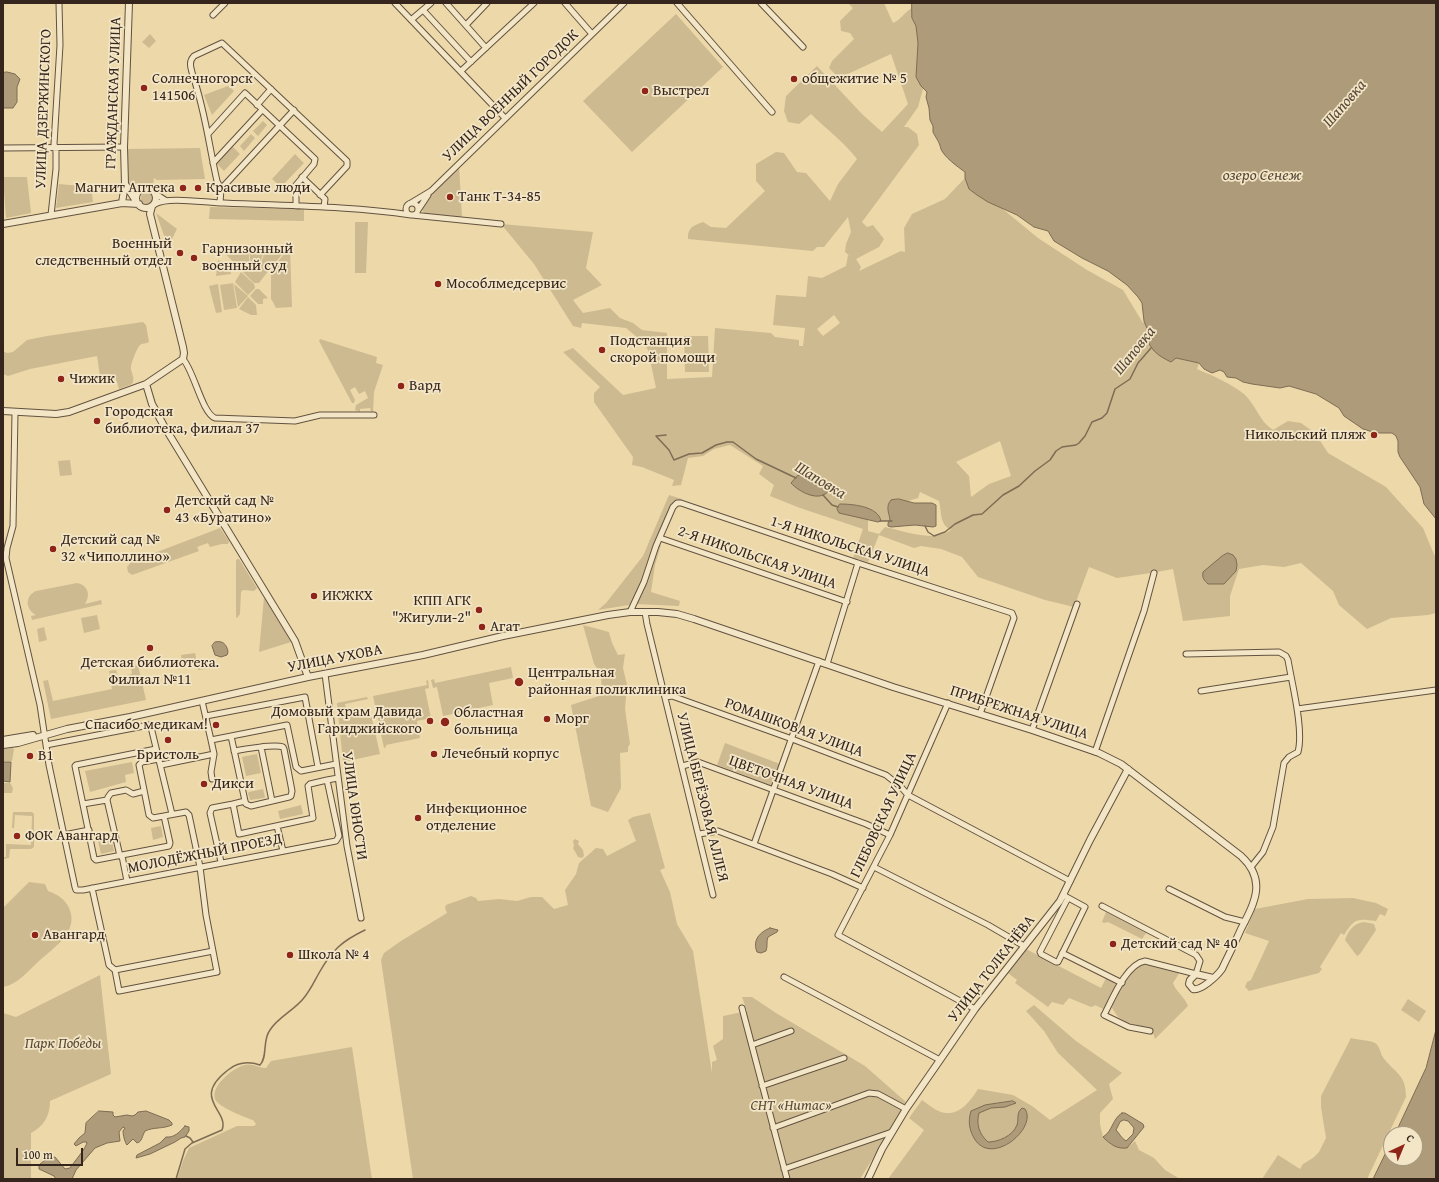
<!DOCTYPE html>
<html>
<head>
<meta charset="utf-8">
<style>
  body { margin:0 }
  #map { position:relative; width:1439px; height:1182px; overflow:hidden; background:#ecd8a8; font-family:"Gentium Book Plus",serif }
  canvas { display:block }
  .frame { position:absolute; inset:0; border:4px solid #35251d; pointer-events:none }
  .north { position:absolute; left:1383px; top:1126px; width:40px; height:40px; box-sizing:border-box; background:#f3e6c6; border:1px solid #a79982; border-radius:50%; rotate:44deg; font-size:11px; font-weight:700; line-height:16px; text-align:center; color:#35251d }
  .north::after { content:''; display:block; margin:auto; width:14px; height:18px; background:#8f2418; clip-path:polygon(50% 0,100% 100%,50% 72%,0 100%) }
  .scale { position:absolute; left:16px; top:1148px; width:67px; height:18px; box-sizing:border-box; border:2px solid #35251d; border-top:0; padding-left:5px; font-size:12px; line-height:14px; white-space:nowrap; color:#35251d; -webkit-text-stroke:3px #f3e6c6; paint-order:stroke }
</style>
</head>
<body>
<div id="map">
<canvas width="1439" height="1182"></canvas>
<div class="frame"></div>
<div class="north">С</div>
<div class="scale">100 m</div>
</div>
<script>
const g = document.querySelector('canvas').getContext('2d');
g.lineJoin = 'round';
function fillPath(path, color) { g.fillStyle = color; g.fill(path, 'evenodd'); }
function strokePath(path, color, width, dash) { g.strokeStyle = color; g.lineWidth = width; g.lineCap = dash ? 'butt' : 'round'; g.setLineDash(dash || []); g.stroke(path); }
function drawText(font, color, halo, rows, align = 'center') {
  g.font = font + ' "Gentium Book Plus",serif'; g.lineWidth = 3.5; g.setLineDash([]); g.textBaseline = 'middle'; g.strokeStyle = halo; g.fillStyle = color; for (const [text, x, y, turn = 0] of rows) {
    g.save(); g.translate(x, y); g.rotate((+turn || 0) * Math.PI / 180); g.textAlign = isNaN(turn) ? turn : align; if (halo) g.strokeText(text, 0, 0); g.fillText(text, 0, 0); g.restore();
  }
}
fillPath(new Path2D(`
  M848 3H884L893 23C902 19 903 13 912 8V18L916 26 918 43 916 77 923 89 918 107 904 127H908L917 134 919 145 862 222 867 227 873 225 884 239 879 247 856 259 861 267 859 271 901 251 905 252 904 228 912 214 945 199 965 178 1038 238 1087 270 1123 290 1143 323 1144 321 1148 331 1176 358 1199 363 1197 369C1213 376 1230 383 1244 394 1256 405 1259 421 1273 430L1288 421 1301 423 1315 433 1328 453 1386 487 1423 528 1436 559V613L1428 615 1391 618 1367 629 1339 605 1333 591 1301 563 1284 567 1263 565 1239 569 1230 596V616L1183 621 1173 569 1157 572 1117 578 1089 567 1074 607 1045 600 978 577 962 557 941 549 921 546 914 548 879 535 868 562 853 558 863 529 800 508 770 496 774 485 759 474 763 466 730 445 714 449 703 456 688 458 681 485 672 486 674 480 642 467 632 465 633 457 594 402V393L600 387 563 352 573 348 623 395 656 388 648 350 643 342 626 328 582 323 581 328 573 326 534 264 501 224 593 232 586 268 602 285 573 300 583 313 610 308 620 318 633 323 642 330 667 333V379L712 377 715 328 771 333 775 337 799 340V346H803L805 328 773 325 776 295 806 297 808 276 822 278 846 266 848 255 850 256 845 252 846 244 851 232 848 217 824 247H817L813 251 688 239C687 228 694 225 703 222L711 227 726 228 765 191 756 181V164L776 152 784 153 797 172 806 173 830 201 838 184 857 159C844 142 826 129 811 114L799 124 788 122 784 111 786 96 817 66 862 114 882 132 908 104 891 54 839 78 829 68 832 61 854 39 850 33 841 31 840 21 853 8ZM834 315 840 323 823 336 817 329ZM1000 441 1011 476 989 484 971 497 969 476 956 462ZM920 492 939 501C942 512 939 524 951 530 933 543 905 531 885 527L879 534 868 531V519L848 514 837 509 840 504C852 504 878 506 881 521H890L887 507 891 500 899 499 908 501 918 498Z
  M676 14 723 67 632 152 583 101Z
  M150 34 156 41 149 48 142 42Z
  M228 86 234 91 212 115 204 95Z
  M263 121 267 125 258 136 253 131Z
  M251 134 255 138 244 151 240 146Z
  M232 146 240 154 224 171 216 163Z
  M200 148 205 179 157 180 154 178 153 185 142 184 133 190 129 186 127 150 128 149Z
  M295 154 304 163 281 187 272 179Z
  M459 166 462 217 424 213 421 208C425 195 449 175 459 166Z
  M3 177H27L31 213 6 218Z
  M59 184 91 187 93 202 56 208Z
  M141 198a6 6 0 1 1 12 0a6 6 0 1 1-12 0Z
  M210 207 304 209V221L209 219Z
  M156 213 177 229 171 241H166Z
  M355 222H368L366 273H355Z
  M286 246H289L270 269 260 266 266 249 283 250Z
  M290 247 292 307 276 308 273 302 271 299V270Z
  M220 248 248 249 250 265 241 270Z
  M249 249H265L259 265H251Z
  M218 260 230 265 231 274 216 276Z
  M251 266H259L269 270 259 283H254L242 271Z
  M241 272 254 284 255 288 248 295 235 282Z
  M233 283 237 308 224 310 220 285Z
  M218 284 222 312 216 313 209 286Z
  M234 284 248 296 238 307Z
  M256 289H259L268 298 263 299V304H258L250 296Z
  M248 297 256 305 257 315H251L239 309Z
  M143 322 146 325 149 342C146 344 142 343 140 345 137 348 130 365 131 369 132 375 135 378 132 384L119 389 116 379 101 383 97 356 30 369 8 376 3 374V351L7 353 13 352 27 340 47 336Z
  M684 336H708L709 372H685Z
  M320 339 377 357 376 363 383 365 374 392 373 412H371L370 408 360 409V412L355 410 356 405 368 398 365 391 359 394 355 387 350 390 355 400 354 403H352L319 341Z
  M70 460 72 475 60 476 58 461Z
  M669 495 682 499 681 503H677L658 547 661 545 655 565 651 592 680 601 679 606 635 604 598 610 606 603 643 556Z
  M220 528 229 541 228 544H222L210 547 208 543 197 547 199 551 132 575 128 572 127 567 131 562Z
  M237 559H239L257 588 254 591 243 590 241 592 240 614 237 618 236 617V561Z
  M77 583C88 585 91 595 85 604L101 600 102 604 32 620 31 616 36 615C25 609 25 596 36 591Z
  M264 597 291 642 259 652Z
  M97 615 100 629 84 633 81 618Z
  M583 625 609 632 612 643 618 655 625 654 623 668 627 685 625 709 630 744 628 747V752L620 753 621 788 608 812 591 806 571 705 602 695 601 674 594 664Z
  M44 627 47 640 39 642 37 629Z
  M195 653 197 662 212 660 213 668 198 670 197 665 183 668 181 655Z
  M138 665 146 700 51 719 43 681 48 680 53 701 112 689 109 671 116 670 118 677 132 674 131 667Z
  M511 667 513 678 489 683 493 705 443 716 437 687 433 688 431 680 434 679 435 683Z
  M428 680 429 688 425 689 431 718 417 721 420 738 386 745V747L384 748 373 696 427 685 426 681Z
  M367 697 368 699 345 704 347 714 370 710 380 754 343 762 337 703Z
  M725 743 780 764 772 786 717 765Z
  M12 748 14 749 12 761H3V749Z
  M257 754 261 773 246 776 242 757Z
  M132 762 134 773 125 775 126 782 90 792 85 771Z
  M3 783H10L13 788 12 793H3Z
  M263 789 265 797 264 798 250 800 248 793 249 792Z
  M301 805 303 814 280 819 278 811Z
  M13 812H32L34 814V847L31 849H10L9 858 3 859V857H6V844L31 845 32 816 15 815 14 828H12Z
  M650 813 665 868 660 870 670 892 677 924 693 951 712 1073V1062L717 1060 713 1046 723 1039V1016L747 1011 742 997H752L776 1013 865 1066 906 1102 896 1121 860 1179H413L381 960 384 953 401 941 447 913 445 908 446 905 471 896 476 898 478 901 499 899 517 901 531 897H542L554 909 568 905 565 890 576 874 579 863 596 848 603 849 607 856 636 841 628 820 633 817Z
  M161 826 163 837 153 840 151 828Z
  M111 838 114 851 101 854 98 841Z
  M575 839 579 841 578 844 583 850 584 856 582 858 578 857 573 848 574 846 573 841Z
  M29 882 45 884 48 891C57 894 65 899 69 908 80 932 53 948 38 962 28 971 17 985 3 987V908Z
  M1353 898 1376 903 1388 909 1385 916 1380 914 1376 921C1358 919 1355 917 1344 935L1341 933 1320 967 1322 969 1319 973 1249 991 1245 987 1247 982 1251 980 1269 941 1245 933 1255 909 1308 899Z
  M1106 912 1146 933 1142 939 1108 922 1104 923 1102 922Z
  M1364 922 1374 924 1376 930 1360 954 1357 956 1345 940C1348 931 1354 923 1364 922Z
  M1026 949 1101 988 1106 978 1117 985 1105 1007 1103 1009 1095 1005 1094 1006 1091 1007 1069 998 1063 1005 1052 1002 1048 1007 1015 983 1017 980 1008 973Z
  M1144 962 1180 972 1173 983C1176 992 1185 997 1188 1006L1155 1039 1153 1033 1150 1029 1126 1022 1118 1017 1112 1008C1115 992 1129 970 1144 962Z
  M100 975 111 1074 50 1101C50 1116 44 1126 31 1133V1179H3V1013L16 1017Z
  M1408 999 1426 1011 1419 1022 1401 1010Z
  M1034 1005 1076 1041 1122 1073 1109 1084 1113 1099 1100 1113V1124L1103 1137 1127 1148 1135 1141 1139 1150 1154 1158 1165 1170 1180 1179H888L924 1130 909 1118 922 1100C929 1105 938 1113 947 1113 961 1114 972 1099 978 1089L1013 1095 1032 1106 1050 1120 1097 1090 1058 1053 1044 1031 1026 1011Z
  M1351 1038C1358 1040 1370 1040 1375 1043 1379 1045 1380 1051 1382 1056 1394 1073 1406 1073 1406 1097L1367 1179H1262L1278 1155 1300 1169 1303 1164 1313 1158 1319 1152 1326 1138 1321 1107V1096Z
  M352 1047 372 1179H177L183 1161 189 1148 237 1126H254L256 1124 253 1120C244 1117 224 1109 217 1102 206 1090 233 1067 245 1065 252 1063 258 1068 266 1068L271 1061Z`), '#cdba90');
const water = new Path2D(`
  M912 3H1436V519L1424 504 1420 487 1400 457 1398 452V441L1396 436 1392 433H1376L1363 429 1344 416 1339 408 1316 394 1289 386 1280 388 1252 384 1243 382 1236 378 1227 377 1224 372 1220 370 1212 373 1204 369 1199 363 1176 358 1171 362C1157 355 1153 352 1146 338L1148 331 1144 321 1142 303 1138 297 1127 285 1108 271 1082 258 1054 241 1048 231 1034 227 1017 215 988 202 977 195 969 189 965 178V172C958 167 944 157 941 149 939 141 937 140 933 132V126L930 120 929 108 926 97 927 92 921 86 916 77 918 43 916 26 912 18Z
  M7 72 15 74 20 79 17 87V102L13 108H3V73Z
  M801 475C811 478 823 481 830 489 821 504 799 492 791 483L797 476Z
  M899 499 914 503H932L936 505V526L933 527 915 525 891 527 888 526V523L890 520C889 512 885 507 891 500Z
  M840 504C852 504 878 506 881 521L878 522 839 513 837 509Z
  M1228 553 1233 555 1236 559 1237 565 1236 571 1224 584H1208C1204 580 1202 578 1203 572L1222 556Z
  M215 642C222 640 227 644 228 652L227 655 221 657 215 655 212 646Z
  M3 762H11L10 782 3 781Z
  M770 928 778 930 777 932 768 937C766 942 768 946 766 951L761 953 757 952C752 940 760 932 770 928Z
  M1436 1030V1179H1373L1391 1142V1158H1415V1134H1395L1426 1068Z
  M1013 1101 1016 1103 1005 1107 991 1108 979 1113C976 1124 979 1134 988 1142 998 1142 1013 1136 1017 1125 1019 1119 1016 1113 1022 1108L1025 1109C1038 1128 991 1168 974 1138 969 1129 968 1121 971 1111L985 1105Z
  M99 1111 113 1112V1115L115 1117 127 1115 132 1116 135 1115 138 1112 146 1111 169 1120 172 1123V1125C163 1129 153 1127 145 1131 142 1136 142 1142 137 1143L133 1139 127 1145C125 1143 123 1135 123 1131L125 1128 123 1127 119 1132 120 1141 107 1143 95 1148 76 1170 72 1179H56L54 1176 39 1169V1165L45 1160 55 1157 65 1169 70 1168C74 1162 87 1147 87 1142H83L76 1146 74 1144 79 1138 85 1133 86 1123Z
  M1122 1113H1125L1143 1124 1144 1127 1127 1148C1117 1149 1111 1145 1103 1137 1113 1131 1112 1119 1122 1113ZM1124 1120 1128 1121 1134 1128 1133 1134 1126 1141C1121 1138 1120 1134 1116 1130L1120 1122Z
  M185 1126 189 1127V1131L185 1137 181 1138 175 1142 150 1154 136 1158 137 1155 160 1143 166 1137C174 1138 180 1132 185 1126Z`);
fillPath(water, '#ae9b79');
strokePath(water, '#7e6c54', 1);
strokePath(new Path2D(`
  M666 435 656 436 669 450 674 460 689 454 702 453 716 445 727 442H733L756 459 796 478
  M823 495 832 505 838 507
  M880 521H892
  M925 526 928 532 934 536 945 532 955 524 973 515 982 514 1003 495 1019 486 1035 471 1050 460 1056 451 1062 447 1076 445 1079 443 1085 436 1092 422 1102 418 1107 413 1115 389 1130 379 1138 363 1151 348
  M192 1143 222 1130C230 1111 190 1099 228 1070 238 1062 248 1061 260 1065 268 1057 262 1040 270 1030 278 1017 293 1011 303 999 310 991 314 982 319 973 332 950 342 941 365 930
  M176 1179 185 1149 193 1142 190 1138 186 1136`), '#7e6c54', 1.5);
const minor = new Path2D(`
  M395 3 505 118
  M446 3 486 48
  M565 3 592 34
  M677 3 772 112
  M761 3 803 47
  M423 10 471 62
  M213 15 225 3
  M411 20 431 3
  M466 25 487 3
  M461 71 534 3
  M257 105 271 89
  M208 134 245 93 315 159 314 164 296 185V206
  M3 148 124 147
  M213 163 262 110
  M302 177 325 199 324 207
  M221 189 294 110
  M156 194 165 200
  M220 203 221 189 217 181C209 146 205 110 193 76 191 68 188 62 194 56L222 43 347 161V166L320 195
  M411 203 431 191 624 3
  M406 209a6 6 0 1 1 12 0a6 6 0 1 1-12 0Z
  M155 204C168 196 207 203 224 203 287 206 349 206 411 215
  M418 210 428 195
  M51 215 56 169V151L54 144 60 45 59 3
  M412 215 501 224
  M183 359C194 371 202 413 215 418L295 421 320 415H374
  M15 413 13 526 7 548 6 558 40 705 49 765 75 887 76 890H83L336 841 339 836 327 780 338 778
  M660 538 847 602
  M630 612 644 582 656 546 673 507 677 503H681L858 563 1012 613 1014 618 980 714
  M645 612 647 624 713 895
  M1186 654 1279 652 1286 656 1288 660C1292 684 1304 730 1298 752L1289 757 1284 763 1273 827 1263 852 1251 867
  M827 664 858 563
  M325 674 347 846 361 918
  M1201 691 1291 677
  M666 697 672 696 792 739 886 775 901 787 908 795 1070 881
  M202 701 211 740 287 725 296 767 301 771 336 764
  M948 703 890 835 838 935 975 1009
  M1297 709 1436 690
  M206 716 305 697 318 767
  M1032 730 1077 604
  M231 736 245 801 233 804
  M46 745 149 725 151 727 172 814
  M261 747 272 801
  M156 749 76 765 75 766 94 858 96 860 169 846 170 843 164 816
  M234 751C244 749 275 744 283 747L284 749 292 791 291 796 289 797 251 806 246 804 245 801
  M1095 752 1144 611 1154 573
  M159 759 142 762 139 765 149 815 153 818 186 812 189 815 200 867 206 915 217 972 119 991 115 970 213 951
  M161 765 214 754 211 740
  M682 766 698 762 866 824 890 835
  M212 779 211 772 214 754
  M107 800 120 856
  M83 804 107 800 108 797 111 793 126 790 133 794 144 791
  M277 826 283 851
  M699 834 718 831 832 874 863 888
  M64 835 89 830
  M754 844 819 661
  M122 856 127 881
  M221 862 210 813 212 808 233 804 239 834 313 818 308 786 310 784 327 780
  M874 867 988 925 1024 946
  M92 888 109 965 115 970
  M1169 889 1225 917 1245 922
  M1063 895 1085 907 1058 962H1056L1041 954 1040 952 1068 898
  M1102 906 1196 955 1200 961 1196 974 1145 961C1126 964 1112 1000 1104 1015L1129 1027 1150 1031
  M1062 953 1122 983
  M784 977 940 1060
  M742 1008 787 1179
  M752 1045 791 1031
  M762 1086 844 1058
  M773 1128 869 1093 878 1094 906 1109
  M784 1169 892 1132`);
const tertiary = new Path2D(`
  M125 184 136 201
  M136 198a10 10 0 1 1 20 0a10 10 0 1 1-20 0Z
  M122 203 125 184 124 147 129 3
  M3 224 122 203 139 204
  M146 384 152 404 164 426 295 641 308 677
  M3 411 56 414 69 412 146 384 183 359 184 353 183 347 150 214 152 206
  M3 740 33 735
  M3 745 18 743 67 729 130 717 308 677 423 655 503 636 608 615 630 612H658L677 614 694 619 893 687 1032 730 1099 753 1121 764 1241 856C1267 880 1255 902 1241 929 1235 943 1228 956 1222 969 1217 976 1201 991 1193 989L1189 984 1190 980 1196 974 1213 978
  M868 1179 882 1149 906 1109 940 1060 975 1009 1060 901 1090 840 1128 769`);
strokePath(minor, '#635240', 7);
strokePath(tertiary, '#635240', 8);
strokePath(minor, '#f3e6c6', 5);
strokePath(tertiary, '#f3e6c6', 6);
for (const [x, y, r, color] of [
  [794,79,4,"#8f2418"],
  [144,88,4,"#8f2418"],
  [645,91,4,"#8f2418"],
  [183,188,4,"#8f2418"],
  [198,188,4,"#8f2418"],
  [450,197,4,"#8f2418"],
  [180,253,4,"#8f2418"],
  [194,258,4,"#8f2418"],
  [438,284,4,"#8f2418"],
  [602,350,4,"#8f2418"],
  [61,379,4,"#8f2418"],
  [401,386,4,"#8f2418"],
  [97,421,4,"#8f2418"],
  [1374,435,4,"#8f2418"],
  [167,510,4,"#8f2418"],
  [53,549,4,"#8f2418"],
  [314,596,4,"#8f2418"],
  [479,610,4,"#8f2418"],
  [482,627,4,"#8f2418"],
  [150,648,4,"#8f2418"],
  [519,682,5,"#8f2418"],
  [547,719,4,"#8f2418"],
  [430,721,4,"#8f2418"],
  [445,722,5,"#8f2418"],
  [216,725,4,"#8f2418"],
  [168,740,4,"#8f2418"],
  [434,754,4,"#8f2418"],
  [30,756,4,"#8f2418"],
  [204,784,4,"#8f2418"],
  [418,818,4,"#8f2418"],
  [17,836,4,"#8f2418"],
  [35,935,4,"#8f2418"],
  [1113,944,4,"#8f2418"],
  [290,955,4,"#8f2418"]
]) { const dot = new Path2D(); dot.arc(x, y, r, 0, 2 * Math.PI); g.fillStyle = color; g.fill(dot); strokePath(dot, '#f3e6c6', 1.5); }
drawText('15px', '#35251d', '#f3e6c6', [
  ["Солнечногорск",152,79],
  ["141506",152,96],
  ["общежитие № 5",802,79],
  ["Выстрел",653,91],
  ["Магнит Аптека",175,188,"right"],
  ["Красивые люди",206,188],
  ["Танк Т-34-85",458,197],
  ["Военный",172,244,"right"],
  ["следственный отдел",172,261,"right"],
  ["Гарнизонный",202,249],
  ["военный суд",202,266],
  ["Мособлмедсервис",446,284],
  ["Подстанция",610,341],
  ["скорой помощи",610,358],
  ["Чижик",69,379],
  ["Вард",409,386],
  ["Городская",105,412],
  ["библиотека, филиал 37",105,429],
  ["Никольский пляж",1366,435,"right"],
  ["Детский сад №",175,501],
  ["43 «Буратино»",175,518],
  ["Детский сад №",61,540],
  ["32 «Чиполлино»",61,557],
  ["ИКЖКХ",322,596],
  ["КПП АГК",471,601,"right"],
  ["\"Жигули-2\"",471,618,"right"],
  ["Агат",490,627],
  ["Детская библиотека.",150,663,"center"],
  ["Филиал №11",150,680,"center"],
  ["Центральная",528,673],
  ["районная поликлиника",528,690],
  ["Домовый храм Давида",422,712,"right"],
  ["Гариджийского",422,729,"right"],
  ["Областная",454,713],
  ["больница",454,730],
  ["Морг",555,719],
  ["Спасибо медикам!",208,725,"right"],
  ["Лечебный корпус",442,754],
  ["Бристоль",168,755,"center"],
  ["В1",38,756],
  ["Дикси",212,784],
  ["Инфекционное",426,809],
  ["отделение",426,826],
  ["ФОК Авангард",25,836],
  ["Авангард",43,935],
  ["Детский сад № 40",1121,944],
  ["Школа № 4",298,955]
], 'left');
drawText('15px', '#35251d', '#f3e6c6', [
  ["ГРАЖДАНСКАЯ УЛИЦА",114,93,-88],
  ["УЛИЦА ВОЕННЫЙ ГОРОДОК",511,96,-44],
  ["УЛИЦА ДЗЕРЖИНСКОГО",44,109,-88],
  ["1-Я НИКОЛЬСКАЯ УЛИЦА",850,547,18],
  ["2-Я НИКОЛЬСКАЯ УЛИЦА",757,558,19],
  ["УЛИЦА УХОВА",335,659,-11],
  ["ПРИБРЕЖНАЯ УЛИЦА",1019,713,18],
  ["РОМАШКОВАЯ УЛИЦА",794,728,20],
  ["ЦВЕТОЧНАЯ УЛИЦА",791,783,20],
  ["УЛИЦА БЕРЁЗОВАЯ АЛЛЕЯ",702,797,76],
  ["УЛИЦА ЮНОСТИ",354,806,82],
  ["ГЛЕБОВСКАЯ УЛИЦА",884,815,-65],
  ["МОЛОДЁЖНЫЙ ПРОЕЗД",205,854,-11],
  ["УЛИЦА ТОЛКАЧЁВА",992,969,-52]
]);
drawText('italic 15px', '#5b4a3a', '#f3e6c6', [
  ["Парк Победы",63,1044],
  ["СНТ «Нитас»",791,1106]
]);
drawText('italic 16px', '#594839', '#f3e6c6', [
  ["Шаповка",1345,104,-49],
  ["озеро Сенеж",1262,176],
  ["Шаповка",1135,351,-51],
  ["Шаповка",820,481,31]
]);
</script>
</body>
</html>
